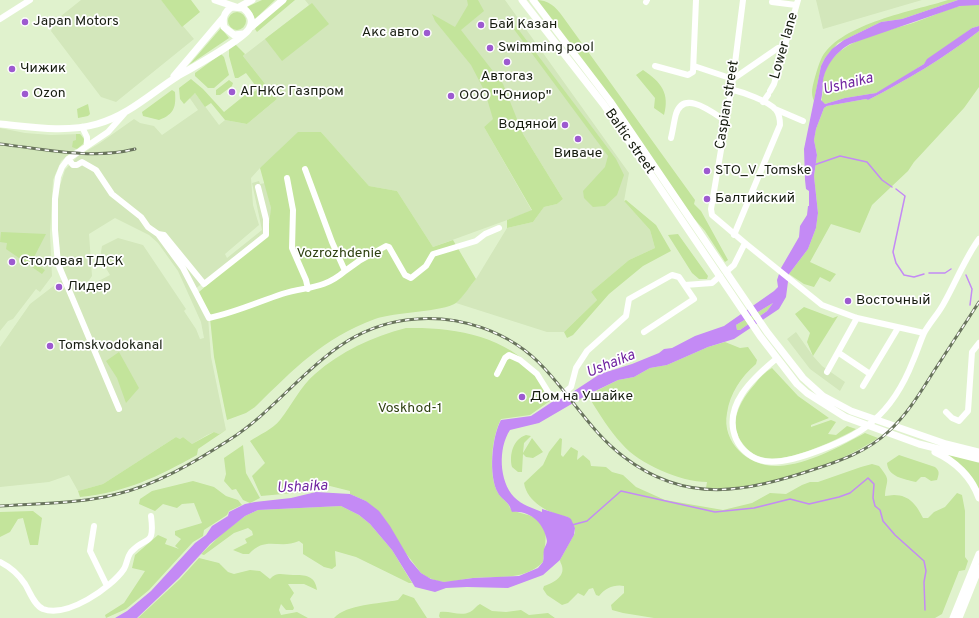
<!DOCTYPE html>
<html>
<head>
<meta charset="utf-8">
<style>
  body { margin:0 }
  canvas { display:block; background:#e0f2cd }
</style>
</head>
<body>
<canvas width="979" height="618"></canvas>
<script>
const g = document.querySelector('canvas').getContext('2d');
g.lineJoin = 'round';
function fillPath(path, color) { g.fillStyle = color; g.fill(path, 'evenodd'); }
function strokePath(path, color, width, dash) { g.strokeStyle = color; g.lineWidth = width; g.lineCap = dash ? 'butt' : 'round'; g.setLineDash(dash || []); g.stroke(path); }
function drawText(font, color, halo, rows, align = 'center') {
  g.font = font + ' Overpass,sans-serif'; g.lineWidth = 3.5; g.setLineDash([]); g.textBaseline = 'middle'; g.strokeStyle = halo; g.fillStyle = color; for (const [text, x, y, turn = 0] of rows) {
    g.save(); g.translate(x, y); g.rotate((+turn || 0) * Math.PI / 180); g.textAlign = isNaN(turn) ? turn : align; if (halo) g.strokeText(text, 0, 0); g.fillText(text, 0, 0); g.restore();
  }
}
fillPath(new Path2D(`
  M81 0H161L194 39 116 102 101 97 51 31 56 20Z
  M305 0H505L629 173 624 201 650 230 655 248 629 260 591 292 597 300 564 332H547L456 303 476 279 507 228 533 222 544 207 557 204 563 199 523 134 510 105 484 127 532 211 433 247 397 191 369 186 321 132 260 168 251 178 253 205 259 225 225 254 227 258 262 230 252 183 259 181 260 184 265 183 271 208 270 222 265 223 266 231 194 290 208 317 211 357 226 430 219 434 214 432 207 435 192 444 183 437 180 439 176 437 103 484 78 491 69 475 49 482 0 487V347L30 304 60 281 66 278 61 261 57 226 58 192 65 170 78 156 100 143 134 119 140 123 154 126 162 135 198 110 189 97 195 93 219 125 225 120 247 124 277 99 243 56 309 5ZM115 218 149 235 158 243 178 271 201 322 204 338 200 339 196 329 184 311 186 309 143 245 118 238 102 246 100 258 110 275 83 289 92 276 89 234Z
  M816 0H922L823 29Z
  M0 128 25 133 51 135 80 134 82 136 84 142 61 161 53 180 50 234 52 276 40 292 36 289 13 319 8 321 0 331Z
  M796 332 813 356 822 366 845 382 840 391 810 369 787 339Z`), '#d3e7bb');
fillPath(new Path2D(`
  M161 0H191L200 12 182 27Z
  M262 0H275L255 19 252 13 247 7Z
  M287 0H295L257 32 255 29 257 26Z
  M467 0H478L484 11 461 30 503 84 523 134 563 199 557 204 544 207 533 222 507 228V220L532 210 484 127 493 119 485 92 471 65 435 21 432 14 455 27 468 5Z
  M535 0C549 0 555 6 563 17L695 200 694 204 701 211 728 260 725 262 705 231 690 214Z
  M948 0H958L902 19 881 22 838 43 825 58 821 66 814 101C810 93 813 85 815 77 817 70 819 63 822 57 842 23 914 11 948 0Z
  M312 3 329 24 282 61 265 39Z
  M971 4 979 5V26L972 28 924 64 886 88 876 93 845 98 825 104 822 103C821 98 823 95 823 91 819 42 879 34 913 23 931 17 952 6 971 4Z
  M228 21a9 9 0 1 1 18 0a9 9 0 1 1-18 0Z
  M515 25 616 159 624 175 617 195 605 206 593 207 584 198 583 191 605 167 608 156 513 28Z
  M221 28 229 38 189 65Z
  M979 31V87L964 108 914 162 908 171 872 205 860 233 831 224 810 262 836 274 830 282 820 277 814 287 804 284 789 274 808 249 816 228 818 213 814 176 817 155 814 140 816 129 824 108 827 106 866 99 868 100C907 80 944 58 979 31Z
  M235 44 245 54 243 56 277 99 247 124 225 120 211 103 205 107 195 93 184 104 180 99 179 88 191 79 203 89 224 112 245 95 248 96 258 89 246 73 238 78H235L229 56V48Z
  M221 54 224 57 229 75 214 88H208L195 76V73Z
  M643 70C661 82 670 93 664 115L654 108 655 98 636 75Z
  M229 80 233 83 232 86 220 95H216V90Z
  M172 90 175 92C176 106 175 114 159 120L143 116 142 112Z
  M88 104 90 114 88 116 78 118 77 109Z
  M298 132H321L369 186 397 191 433 247 453 240 476 279C470 286 463 297 456 303 443 312 394 312 375 319 323 338 294 369 255 407L246 413 227 420 214 357 210 318 199 292 268 232 271 208 260 168Z
  M76 134H80L84 139 83 144 77 149 72 147 73 141 76 140Z
  M626 200 656 225 671 251 643 266 609 294 573 335 567 338 564 332 597 300 591 292 629 260 655 248 650 230 624 201Z
  M1 232 46 234 32 261 45 270 42 274 6 249 7 243 0 242Z
  M678 234 708 276 707 279H699L692 273 668 235Z
  M773 303 767 311 740 330H737L736 325Z
  M804 307 833 318 838 316 813 356 807 342 810 333 795 314Z
  M406 328C453 327 505 335 537 373 544 380 549 390 554 398L530 415 501 419C492 436 488 473 497 491 500 498 508 501 510 508 516 513 523 513 531 516 553 525 544 544 543 562 525 581 496 576 472 578 463 579 453 582 444 582 435 581 428 578 421 573L366 501 350 494V491L330 486 319 487 305 492 261 496 252 476 265 463 250 441C259 435 273 429 280 420 292 405 300 387 315 374 341 351 372 337 406 328Z
  M725 342 740 348 748 347 757 360 756 364C741 377 730 393 727 413 721 444 751 468 779 466 809 464 839 447 865 433L878 438C833 468 761 491 706 488L707 482C681 482 639 464 622 444 609 430 600 415 590 399L578 400 618 380 634 377 650 368 667 365 708 347Z
  M119 352 139 388 126 403 117 378 106 361Z
  M772 368 798 396 829 418 811 425V427L831 420 836 422 828 434 836 435 847 426 856 429C835 441 790 462 766 458 757 457 749 452 743 444 727 423 740 401 755 384 760 377 765 372 772 368Z
  M226 430 198 449 197 455C157 477 127 492 80 497L78 491 103 484 176 437 180 439 183 437 192 444 214 432 219 434Z
  M526 435 531 436 524 443 523 453 532 438 543 452 533 458 526 457 523 454 522 472H518L512 467C509 455 513 439 526 435Z
  M560 438 562 439 561 455 563 457 571 447 578 451 577 460 583 455 590 461 591 466 606 467 612 472 623 475 636 487 665 500 723 510 752 503 770 493 786 494 802 485 810 482H818L861 467 872 464 879 466C892 482 886 479 885 496 888 496 891 495 894 495 910 495 917 506 923 518H928L934 512 945 507 957 493 962 495 965 511V557L968 561 965 570 959 571 942 614 935 618H654L623 613 612 610 611 605 624 593V586C615 584 605 588 599 596L596 595 593 588 589 589 584 596 578 593 568 603 562 605 547 595 543 589 544 586C553 583 565 577 562 566 561 563 560 562 560 560L575 533V528L568 517C549 514 527 502 524 483L543 465 549 452Z
  M243 445 246 473 260 498 250 503 243 500 236 489 232 490 224 481 226 474 224 458Z
  M944 454 979 461V499L975 489Z
  M899 455 935 467C940 471 939 474 937 480L931 481 925 477H921L916 482C904 479 888 477 887 463Z
  M193 481 214 487 226 496 238 500 242 505 229 511 227 515 204 530 203 536 193 542 149 590 126 609 106 618 105 615 124 603 145 571 132 568 135 555 158 535 167 539 165 544 179 549 175 546 181 539 175 535V531L202 523 194 503 182 504 177 508 163 504 155 511 139 504 140 499 152 491Z
  M341 506 359 515 370 524 392 550 412 583H409L356 557 335 551 336 566 332 569 324 567 303 554V544L299 541C279 550 266 535 249 554H243L233 550 247 543 245 539 253 535 252 531 248 528 234 533 204 555 201 554 225 531 245 516 258 510Z
  M33 511 42 518 38 545H30L23 518 18 519 10 532 0 537V512Z
  M199 558 219 563 228 572 234 574 250 570 260 571 270 579C277 571 283 575 293 575 305 575 315 575 317 590L304 584H288L294 593 290 599 294 608 293 610H286L281 604 279 610 281 615 297 612 308 618H138L180 579Z
  M403 594 414 598 427 618H334C347 604 379 604 398 600Z
  M480 604 492 611 506 612 521 610 529 615 548 613 555 618H440L439 616 440 612C449 610 460 617 470 612 474 610 476 606 480 604Z`), '#c3e49b');
fillPath(new Path2D(`
  M958 0H979V5L960 6 850 44C837 51 825 66 823 81 822 88 823 93 821 100L825 104 845 98 876 93 924 64 927 59 972 28 979 26V31C944 58 907 80 868 100L866 99 827 106 824 108 816 129 814 140 817 155 814 176 818 213 816 228 808 249 789 274 786 297 779 309 734 339 708 347 667 365 650 368 634 377 618 380 587 395 539 423 510 430C498 448 499 481 514 497 522 505 532 508 542 512V509L568 517 571 519 575 528 574 535 560 560 543 575 508 588 467 587 446 588 435 592 415 587 392 550 370 524 359 515 341 506 258 510 245 516 210 544 179 578 137 618H115L127 611 151 591 195 543 206 535 212 526 228 516 229 512 245 504 255 502 291 498 316 492 350 494 366 501 379 511 390 526 410 560 421 573 431 579 444 582 473 578 519 576 538 568 543 562C544 558 543 553 544 549 545 546 547 544 547 541 544 523 530 510 512 512 511 510 510 506 508 504 505 500 500 497 498 493 488 476 492 436 501 420L531 416 555 400 565 397 600 374 632 364 659 353 664 349 672 348 695 336 724 326 774 291 778 287 777 280 781 268 799 237 800 226 807 215 808 206H809V191L806 189 805 180 804 149 821 66 825 58 832 49 844 40 881 22 902 19ZM773 303 767 311 740 330H737L736 325Z`), '#c48af5');
strokePath(new Path2D(`
  M814 165 840 156 867 162 882 180 892 187
  M896 189 905 196 893 252 896 263 904 275 914 277 924 274
  M929 273H945L951 269
  M966 275 972 289 970 305
  M572 525 587 521 621 491 715 512 754 508 790 499 809 504 839 497 850 493 868 478 874 484 873 498 875 506 880 510 883 521 895 535 924 561 926 571 924 582 925 610`), '#c48af5', 1.5);
strokePath(new Path2D(`
  M743 0 733 79 711 209 712 215 745 243 822 305 857 318 924 333
  M646 2 647 0
  M772 2 796 5
  M0 19 30 0
  M655 66 688 75 693 72 696 0
  M694 66 733 79 778 48 785 47
  M730 89C742 92 769 101 776 110 780 115 780 120 780 125L734 235
  M770 91 774 84 798 0
  M763 102 768 95
  M775 109 803 121
  M82 127 87 137V146
  M671 138C673 130 674 121 676 114 684 89 713 113 726 121
  M68 159 73 165H77L82 162 96 170 112 194 141 217 148 227 158 234 164 235 204 284 266 235V219L258 187
  M287 178 293 210 292 248 306 280 308 289
  M158 234 183 268 209 318C234 313 258 302 282 294 307 286 323 290 345 271L332 242 305 169
  M345 271 359 261 386 246 389 247 405 275 411 278 426 266 433 254 476 241 485 234 499 228
  M727 271 734 265 745 243
  M685 285 712 283 720 276
  M839 353 870 374
  M776 359C753 378 722 406 736 439 741 450 752 459 764 461 790 466 854 439 873 421 892 405 904 384 913 361 917 352 920 342 924 333 930 322 939 313 944 303 956 282 965 258 979 239
  M827 372 857 318
  M497 374 505 358 509 355 520 360 537 374 550 395 560 396 571 387 576 368 587 351 626 316 629 299 672 275 679 277 694 299 644 332
  M863 386 898 328
  M119 409 58 264 55 230V199L58 177 62 167 68 159 108 132 124 114
  M946 412 952 418 959 421 968 411 972 352 979 343
  M94 526 90 551 107 586
  M0 562C10 567 19 575 25 584 30 592 34 605 43 609 67 618 111 588 124 569 127 564 127 557 131 552 146 535 155 548 151 516`), '#fff', 6);
strokePath(new Path2D(`
  M215 0 236 7
  M522 0 604 105 760 336 797 384 807 393 845 417 919 444 979 459
  M533 0 610 101 767 332 803 378 823 396 851 411 946 444 979 452
  M239 7 252 0
  M251 27 283 0
  M174 76 223 18
  M0 124C31 127 66 133 97 124 129 115 151 93 178 76 192 68 242 40 249 29 254 21 250 13 243 8L232 7C224 12 222 18 224 27L234 35 243 34
  M935 452C955 461 972 477 979 498
  M953 618 979 554
  M959 618 979 568`), '#fff', 7);
const rail = new Path2D(`
  M0 144C44 149 92 160 135 149
  M0 506C39 503 79 504 117 494 156 485 195 462 229 440 292 400 325 331 406 320 457 313 511 331 545 369 572 398 592 433 624 457 687 505 746 492 815 469 840 461 868 451 888 432 907 415 920 393 934 371 949 348 964 325 979 302`);
strokePath(rail, '#69745d', 3);
strokePath(rail, '#fff', 1.5, [4.5]);
for (const [x, y, r, color] of [
  [25,22,4,"#9d5ad0"],
  [481,25,4,"#9d5ad0"],
  [427,33,4,"#9d5ad0"],
  [490,48,4,"#9d5ad0"],
  [507,62,4,"#9d5ad0"],
  [12,69,4,"#9d5ad0"],
  [232,92,4,"#9d5ad0"],
  [25,94,4,"#9d5ad0"],
  [451,96,4,"#9d5ad0"],
  [565,125,4,"#9d5ad0"],
  [578,139,4,"#9d5ad0"],
  [707,171,4,"#9d5ad0"],
  [707,199,4,"#9d5ad0"],
  [12,262,4,"#9d5ad0"],
  [59,287,4,"#9d5ad0"],
  [848,301,4,"#9d5ad0"],
  [50,346,4,"#9d5ad0"],
  [522,397,4,"#9d5ad0"]
]) { const dot = new Path2D(); dot.arc(x, y, r, 0, 2 * Math.PI); g.fillStyle = color; g.fill(dot); strokePath(dot, '#fff', 1.5); }
drawText('14px', '#171d10', '#fff', [
  ["Japan Motors",33,22],
  ["Бай Казан",489,25],
  ["Акс авто",419,33,"right"],
  ["Swimming pool",498,48],
  ["Чижик",20,69],
  ["Автогаз",507,77,"center"],
  ["АГНКС Газпром",240,92],
  ["Ozon",33,94],
  ["ООО \"Юниор\"",459,96],
  ["Водяной",557,125,"right"],
  ["Виваче",578,154,"center"],
  ["STO_V_Tomske",715,171],
  ["Балтийский",715,199],
  ["Столовая ТДСК",20,262],
  ["Лидер",67,287],
  ["Восточный",856,301],
  ["Tomskvodokanal",58,346],
  ["Дом на Ушайке",530,397]
], 'left');
drawText('14px', '#171d10', '#fff', [
  ["Lower lane",785,46,-74],
  ["Caspian street",728,105,-81],
  ["Baltic street",629,142,55]
]);
drawText('14px', '#2e4010', '#fff', [
  ["Vozrozhdenie",339,254],
  ["Voskhod-1",410,409]
]);
drawText('italic 15px', '#7125a1', '#fff', [
  ["Ushaika",848,85,-14],
  ["Ushaika",611,365,-22],
  ["Ushaika",302,488,-3]
]);
</script>
</body>
</html>
